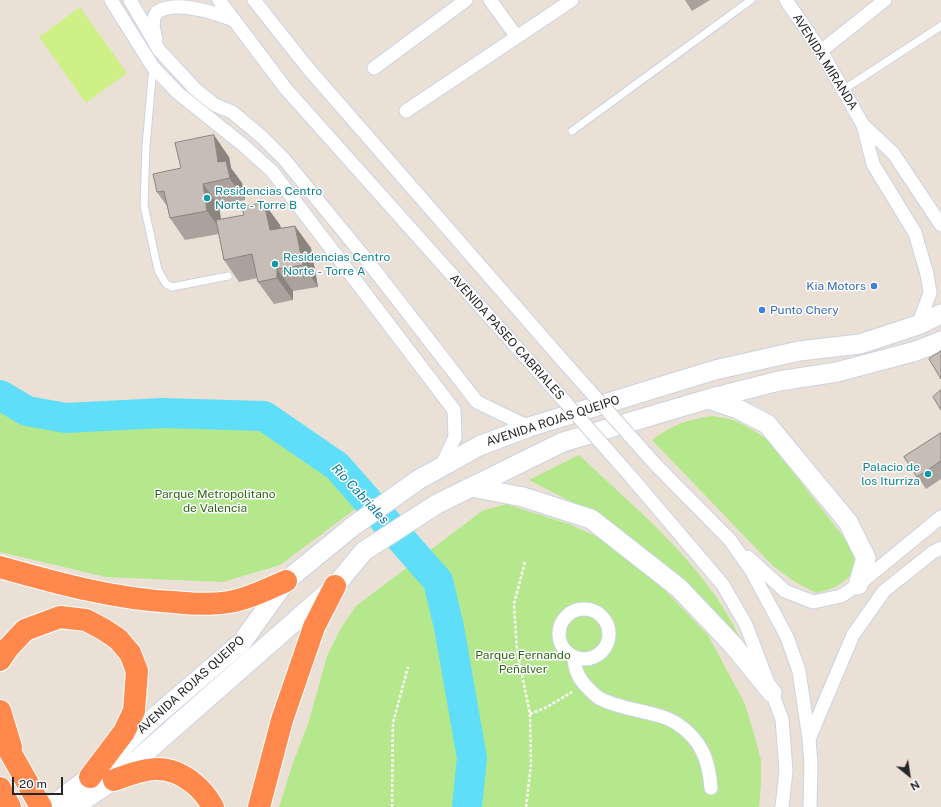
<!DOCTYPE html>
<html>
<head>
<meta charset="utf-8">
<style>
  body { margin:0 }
  #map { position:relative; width:941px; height:807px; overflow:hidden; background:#ebe0d6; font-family:"Public Sans",sans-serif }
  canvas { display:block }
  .north { position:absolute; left:889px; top:755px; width:40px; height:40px; -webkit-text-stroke:3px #fff; paint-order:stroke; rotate:150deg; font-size:11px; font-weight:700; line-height:16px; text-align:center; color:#262626 }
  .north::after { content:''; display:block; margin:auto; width:14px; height:18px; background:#262626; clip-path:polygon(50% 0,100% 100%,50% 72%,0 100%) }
  .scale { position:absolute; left:12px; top:777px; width:51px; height:18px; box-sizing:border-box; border:2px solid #262626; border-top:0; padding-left:5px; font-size:12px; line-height:14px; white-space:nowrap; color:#262626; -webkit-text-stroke:3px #fff; paint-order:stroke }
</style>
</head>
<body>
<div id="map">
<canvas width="941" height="807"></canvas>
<div class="north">N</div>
<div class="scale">20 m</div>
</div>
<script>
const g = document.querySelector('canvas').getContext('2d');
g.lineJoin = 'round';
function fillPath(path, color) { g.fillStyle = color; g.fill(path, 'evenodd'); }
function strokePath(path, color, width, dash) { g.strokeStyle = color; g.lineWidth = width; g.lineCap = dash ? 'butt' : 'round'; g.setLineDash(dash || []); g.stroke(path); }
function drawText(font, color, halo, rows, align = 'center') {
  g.font = font + ' "Public Sans",sans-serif'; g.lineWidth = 3; g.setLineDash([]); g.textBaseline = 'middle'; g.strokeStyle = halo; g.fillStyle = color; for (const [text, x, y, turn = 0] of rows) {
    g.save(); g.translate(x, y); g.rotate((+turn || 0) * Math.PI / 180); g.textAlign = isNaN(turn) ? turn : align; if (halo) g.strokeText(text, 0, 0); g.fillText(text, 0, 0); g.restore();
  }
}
fillPath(new Path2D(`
  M0 399 11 411 72 429 274 418 352 479 370 498 280 565 223 582 106 577 0 552Z
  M713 416 733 420 748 427 767 439 846 540 854 557 855 570C844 584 833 589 816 593L795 582 773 566 652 440C673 424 687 420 713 416Z
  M579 455C637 510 705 564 740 638L599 520 568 500 529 480Z
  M506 504 569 524 596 536 652 577 708 635 745 704 752 727 761 760V784L759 807H279L293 763 309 721 327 656 341 628 356 606 482 511Z`), '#b5e78d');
fillPath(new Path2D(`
  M80 7 127 73 86 103 39 37Z`), '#cef087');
strokePath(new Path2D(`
  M0 395 27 411 66 418 162 413 264 416 337 466 438 581 449 627 472 758 467 807`), '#5edef8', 30);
const lane = new Path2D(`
  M153 67 146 146 144 205 158 270 166 284 172 287 228 276
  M843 90 941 26
  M572 131 751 0`);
const street = new Path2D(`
  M111 0 153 67 178 93 243 145 272 171 454 410 455 437 441 467
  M130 0 159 50 195 89 215 105 232 112 262 137 284 159 366 259 477 402 529 427
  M219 0 286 89 545 379
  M254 0 307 67 564 362
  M490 0 517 37
  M786 0 821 51 843 90 863 125 873 164 915 233 927 274 930 293 918 325
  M156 39C153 28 151 21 157 12 175 0 213 12 234 20
  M821 51 885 0
  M374 68 466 0
  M406 111 572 0
  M863 125 893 153 941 225
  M655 464 730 540 751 570 787 637 799 671 809 739 811 765 810 807
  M632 478 723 585 746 625 782 719 786 771 782 807
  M748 557 785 591 813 602 841 596 858 585 941 517
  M559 634a25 25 0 1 1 50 0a25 25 0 1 1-50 0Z
  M574 658C575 670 578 678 587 687 591 691 596 697 601 699 624 711 660 711 679 725 702 741 709 761 711 788
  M809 739 853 635 884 591 933 552 941 548`);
const secondary = new Path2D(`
  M708 399 738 409 767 424 848 522 866 558 858 585
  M471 487 523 497 591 519 679 588 733 645 772 693
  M50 807 90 777 150 721 242 642 286 581 352 527 418 480 479 446 529 427 715 370 799 351 860 344 918 325 941 314
  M73 807 114 780 335 586 364 551 437 504 563 442 708 399 779 381 837 372 916 351 941 341`);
const highway = new Path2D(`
  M0 567C57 583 114 599 173 602 191 604 211 605 229 602 248 599 268 589 286 581
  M0 660 8 648 25 630 60 617 86 620 103 629 118 639 130 653 137 671 134 711 124 732 90 777
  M0 711 11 747
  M0 734 41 807
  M114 780C144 769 166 761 193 783 201 789 208 798 213 807
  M0 788 10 807
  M259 807 282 720 314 627 335 586`);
strokePath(lane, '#cbd2e2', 9);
strokePath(street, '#cbd2e2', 15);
strokePath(secondary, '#cbd2e2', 21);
strokePath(highway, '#fff', 24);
strokePath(new Path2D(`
  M525 562 514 604 517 651 530 714 531 764 526 807
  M530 714 547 707 572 692
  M392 807 393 723 408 667`), '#fff', 2.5, [3, 2]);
strokePath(lane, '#fff', 7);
strokePath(street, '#fff', 13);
strokePath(secondary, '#fff', 19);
strokePath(highway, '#ff884d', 22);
const streetBridge = new Path2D(`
  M564 362 655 464
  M545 379 632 478`);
strokePath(streetBridge, '#cbd2e2', 15, []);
strokePath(streetBridge, '#fff', 13);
fillPath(new Path2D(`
  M685 0H710L692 11Z
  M229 157 231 168 242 183 245 200 219 206 221 220 244 215 264 203 280 225 281 228 311 248 318 287 293 291V300L274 304 258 282V278L239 282 224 260 219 234 185 240 170 218 167 206 157 192 181 168Z
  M941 433V479L926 489 904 457Z`), '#aaa39d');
fillPath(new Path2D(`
  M214 135 229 157 231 168 242 183 245 200 218 162Z
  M203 184 219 206 223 233 207 211Z
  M264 203 280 225 285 252 270 230Z
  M295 226 311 248 318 287 303 265Z
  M277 269 293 291V300L277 278Z`), '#8b847f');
const building = new Path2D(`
  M214 135 218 162 226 161 230 178 203 184 207 211 170 218 164 191 157 192 153 174 181 168 175 143Z
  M264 203 270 230 295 226 303 265 277 269V278L258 282 252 254 224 260 216 220 244 215 242 207Z
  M941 351V379L929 359Z
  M941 390V410L933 397Z
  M941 433V461L917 477 904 457Z`);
fillPath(building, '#c6bdb6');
strokePath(building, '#8b847f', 1);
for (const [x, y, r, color] of [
  [207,198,4,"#0f9aa8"],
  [275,264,4,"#0f9aa8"],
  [874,286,4,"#3f7fe0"],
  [762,310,4,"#3f7fe0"],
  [928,474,4,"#0f9aa8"]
]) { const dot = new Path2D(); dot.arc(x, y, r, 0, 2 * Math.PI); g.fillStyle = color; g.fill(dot); strokePath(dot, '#fff', 1.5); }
drawText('12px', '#262626', '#fff', [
  ["AVENIDA MIRANDA",825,62,58],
  ["AVENIDA PASEO CABRIALES",507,337,48],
  ["AVENIDA ROJAS QUEIPO",553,421,-18],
  ["AVENIDA ROJAS QUEIPO",191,685,-42]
]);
drawText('12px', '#0d838f', '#fff', [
  ["Residencias Centro",215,191],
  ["Norte - Torre B",215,205],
  ["Residencias Centro",283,257],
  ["Norte - Torre A",283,271],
  ["Palacio de",920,467,"right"],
  ["los Iturriza",920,481,"right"]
], 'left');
drawText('12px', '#366cbe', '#fff', [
  ["Kia Motors",866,286],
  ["Punto Chery",770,310,"left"]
], 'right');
drawText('12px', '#2d6713', '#fff', [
  ["Parque Metropolitano",215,494],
  ["de Valencia",215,508],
  ["Parque Fernando",523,655],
  ["Peñalver",523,669]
]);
drawText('italic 13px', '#03789e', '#fff', [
  ["Río Cabriales",360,494,47]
]);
</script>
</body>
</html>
